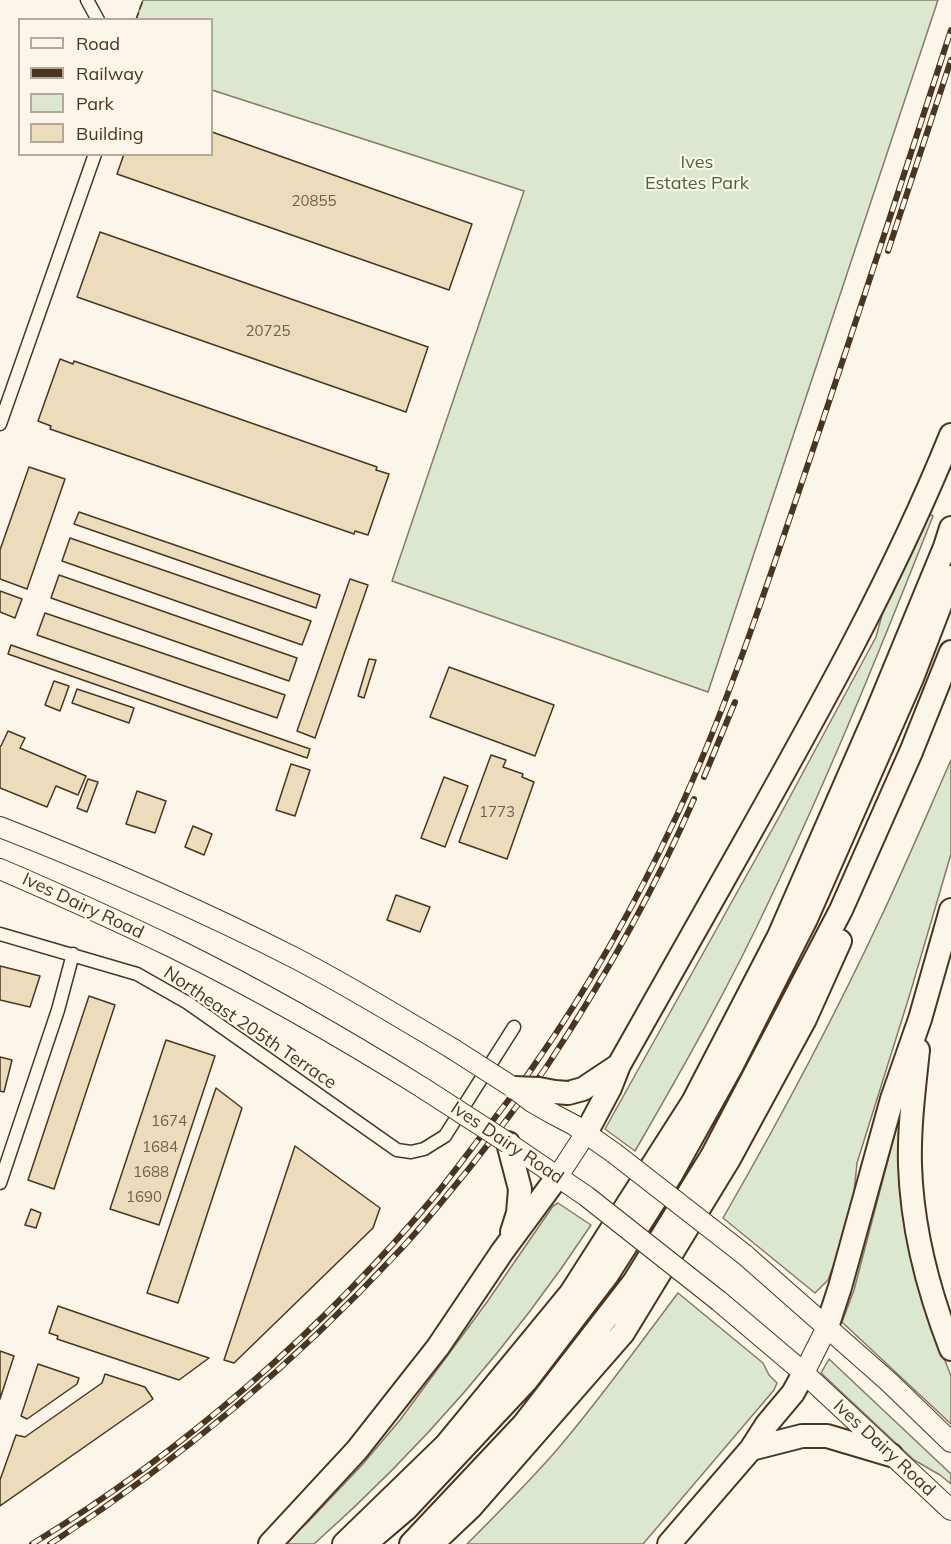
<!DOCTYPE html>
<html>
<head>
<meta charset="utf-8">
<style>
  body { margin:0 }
  #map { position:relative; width:951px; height:1544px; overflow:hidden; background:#fbf6e9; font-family:Mulish,sans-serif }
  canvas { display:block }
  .legend { position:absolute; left:18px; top:18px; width:195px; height:138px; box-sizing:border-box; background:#fbf6e9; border:2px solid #b4a999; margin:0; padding:8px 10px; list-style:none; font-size:18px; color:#4a3520 }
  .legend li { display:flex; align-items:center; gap:12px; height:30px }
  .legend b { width:30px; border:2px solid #b4a999 }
</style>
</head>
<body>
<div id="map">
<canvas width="951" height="1544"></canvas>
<ul class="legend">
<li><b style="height:8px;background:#fbf6e9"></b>Road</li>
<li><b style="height:8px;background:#4a3520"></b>Railway</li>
<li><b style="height:16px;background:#dce7d0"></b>Park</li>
<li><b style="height:16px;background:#ecdcbc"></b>Building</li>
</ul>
</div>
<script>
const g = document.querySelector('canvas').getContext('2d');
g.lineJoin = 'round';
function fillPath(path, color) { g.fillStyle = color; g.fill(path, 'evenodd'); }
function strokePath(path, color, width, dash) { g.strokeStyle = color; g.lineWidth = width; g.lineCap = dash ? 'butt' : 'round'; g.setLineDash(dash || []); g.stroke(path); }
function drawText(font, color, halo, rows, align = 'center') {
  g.font = font + ' Mulish,sans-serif'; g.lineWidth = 4.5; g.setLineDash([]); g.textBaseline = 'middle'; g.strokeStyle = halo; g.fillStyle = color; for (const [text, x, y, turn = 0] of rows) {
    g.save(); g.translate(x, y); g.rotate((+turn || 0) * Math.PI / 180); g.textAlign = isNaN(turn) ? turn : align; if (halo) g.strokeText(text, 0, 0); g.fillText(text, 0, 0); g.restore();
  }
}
const green = new Path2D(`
  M143 0H938L708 692 392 581 524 191 212 90V20L136 19Z
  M929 514 933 516C882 645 830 774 770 899 730 985 683 1068 635 1151L605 1129 778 819 876 637 885 604Z
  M951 760V854L909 997 857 1163 854 1192 835 1261 828 1280 815 1293 723 1218C780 1119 834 1018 882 915 906 864 928 812 951 760Z
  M900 1114 903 1115 905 1225 914 1272 937 1340 951 1376V1424L842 1322 854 1290Z
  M558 1203 591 1225C513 1343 420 1450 314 1544H284L309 1521 362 1465 400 1420 487 1302 553 1206Z
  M678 1293 763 1363 769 1375 777 1383 774 1390 643 1544H467C497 1514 527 1484 555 1452 599 1401 638 1346 678 1293Z
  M829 1359 951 1474V1484L940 1475 914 1460 821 1373Z`);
fillPath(green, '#dce7d0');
strokePath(green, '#887966', 1.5);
const building = new Path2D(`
  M212 132 472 224 449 290 117 174 124 154H212Z
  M100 232 428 347 406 412 77 297Z
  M60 359 73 364 74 361 377 467 376 470 389 474 368 535 355 531 354 534 50 429 51 426 38 421Z
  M29 467 65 479 27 589 0 579V550Z
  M79 512 320 595 316 608 74 524Z
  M70 538 311 621 302 645 62 561Z
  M59 575 297 658 289 681 51 598Z
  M350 579 368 585 315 738 297 731Z
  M0 591 22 599 15 618 0 612Z
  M45 613 285 695 277 718 37 635Z
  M11 645 310 749 307 758 8 654Z
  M369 659 376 660 364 698 358 696Z
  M449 667 554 705 535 756 430 717Z
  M54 681 69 686 60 711 45 705Z
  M77 689 134 708 129 723 72 703Z
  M8 731 25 738 20 748 86 776 78 795 56 786 47 807 0 788V746H1Z
  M491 755 506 760 503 767 523 774 522 777 534 782 507 859 459 842Z
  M291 764 310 770 295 816 276 810Z
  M444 777 468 786 445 847 421 838Z
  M88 779 98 782 87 812 77 808Z
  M137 791 166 801 155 833 126 824Z
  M193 826 212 834 204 855 185 847Z
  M396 895 430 907 420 932 387 920Z
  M0 966 40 976 30 1007 0 1000Z
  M89 996 115 1005 54 1189 28 1180Z
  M166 1040 215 1056 159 1225 110 1209Z
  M0 1057 12 1060 4 1092 0 1091Z
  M216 1088 242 1108 178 1303 147 1293Z
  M295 1146 380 1208 373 1228 234 1363 224 1360Z
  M31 1209 41 1213 36 1228 25 1225Z
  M58 1306 127 1330 209 1358 179 1380 57 1339 58 1336 49 1333Z
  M0 1351 14 1356 0 1399Z
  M38 1364 79 1378 77 1384 27 1419 21 1416Z
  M105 1374 145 1387 153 1399 0 1506V1480L16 1435 25 1437 102 1383Z`);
fillPath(building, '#ecdcbc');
strokePath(building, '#4a3520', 1.5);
const minor = new Path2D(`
  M87 0 98 20
  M0 424 95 154
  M0 934 137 974 188 1003 397 1150 411 1152 424 1149 445 1136 514 1027
  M0 1183 58 1010 73 954`);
const primary = new Path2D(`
  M0 827C100 866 199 909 295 958 349 986 401 1018 453 1049
  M0 869C58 894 116 920 174 948 259 990 343 1038 423 1088
  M553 1114 574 1125 614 1153
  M508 1143 586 1196
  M558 1176 586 1133
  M745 1255 889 1382 951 1442
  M719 1301 804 1373 951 1510
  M804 1373 827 1327`);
const motorway = new Path2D(`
  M918 1050C914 1088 909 1127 910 1165 912 1228 928 1290 951 1349
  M568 1093 583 1089 619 1065
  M586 1133 610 1088 619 1065C662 990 703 915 746 840 820 708 894 576 951 435
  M508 1143 520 1189 518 1213 512 1232
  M827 1327 840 1287 892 1099 920 1019 951 910
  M751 1449 802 1436H827L891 1455
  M433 1543 471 1507 623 1333 729 1159 805 1019 840 941
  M270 1544 357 1450 438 1347 502 1252 558 1176
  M344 1544 446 1445 571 1293 693 1102 779 936 876 714 945 547 951 528
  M365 1544 406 1509 526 1381 607 1275 672 1173 731 1067 806 919 912 678 951 577
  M411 1544 524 1424 634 1282 712 1156 841 910 911 752 951 652
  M669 1544 751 1449 767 1424 793 1393 804 1373`);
strokePath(minor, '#4a3520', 15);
strokePath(primary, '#4a3520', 22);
strokePath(motorway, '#4a3520', 26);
strokePath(minor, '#fbf6e9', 12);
strokePath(primary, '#fbf6e9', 20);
strokePath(motorway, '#fbf6e9', 22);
const rail = new Path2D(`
  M888 251 951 60
  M704 777 735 702
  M32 1544C183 1452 325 1328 438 1192 455 1171 471 1149 488 1127 504 1105 522 1084 537 1061 591 984 637 901 677 815 727 707 764 594 802 482 853 332 902 181 951 30
  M50 1544C178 1461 295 1363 399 1251 420 1229 438 1206 458 1182 479 1157 499 1130 519 1103 529 1090 540 1077 549 1063 604 979 654 891 694 799`);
strokePath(rail, '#4a3520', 6);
strokePath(rail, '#fbf6e9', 4, [11]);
const primaryBridge = new Path2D(`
  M453 1049 514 1088 532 1102 553 1114
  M423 1088 508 1143
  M614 1153 745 1255
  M586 1196 719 1301`);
const motorwayBridge = new Path2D(`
  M514 1088 539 1089 555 1092 568 1093`);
strokePath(primaryBridge, '#4a3520', 22, []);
strokePath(motorwayBridge, '#4a3520', 26, []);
strokePath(primaryBridge, '#fbf6e9', 20);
strokePath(motorwayBridge, '#fbf6e9', 22);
strokePath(new Path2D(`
  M136 20 143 0`), '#4a3520', 1.5, [8, 3]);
drawText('15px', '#725f47', null, [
  ["20855",314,201],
  ["20725",268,331],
  ["1773",497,812],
  ["1674",169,1121],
  ["1684",160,1147],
  ["1688",151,1172],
  ["1690",144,1197]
]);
drawText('18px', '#436837', '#fbf6e9', [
  ["Ives",697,163],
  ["Estates Park",697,184]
]);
drawText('18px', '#4a3520', '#fbf6e9', [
  ["Ives Dairy Road",83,906,25],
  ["Northeast 205th Terrace",250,1028,34],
  ["Ives Dairy Road",507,1143,34],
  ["Ives Dairy Road",884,1448,43]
]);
</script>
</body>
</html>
